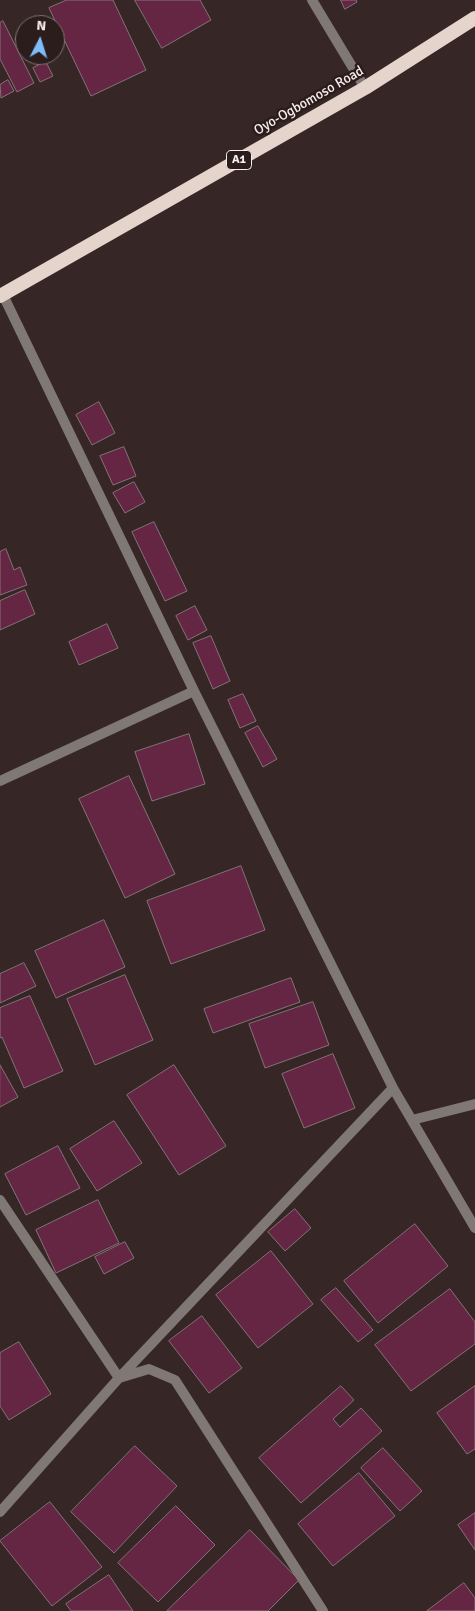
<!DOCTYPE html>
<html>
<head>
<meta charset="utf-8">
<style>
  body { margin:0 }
  #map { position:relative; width:475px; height:1611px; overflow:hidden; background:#362726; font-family:Signika,sans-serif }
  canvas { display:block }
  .north { position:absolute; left:15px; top:15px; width:50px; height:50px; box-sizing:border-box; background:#2c1d1d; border:1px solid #7e7171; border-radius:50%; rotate:5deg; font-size:14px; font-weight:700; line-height:20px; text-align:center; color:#f9eeee }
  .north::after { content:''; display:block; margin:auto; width:18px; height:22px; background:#7ebdf9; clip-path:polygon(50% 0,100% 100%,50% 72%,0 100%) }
</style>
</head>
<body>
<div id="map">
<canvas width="475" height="1611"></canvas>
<div class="north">N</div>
</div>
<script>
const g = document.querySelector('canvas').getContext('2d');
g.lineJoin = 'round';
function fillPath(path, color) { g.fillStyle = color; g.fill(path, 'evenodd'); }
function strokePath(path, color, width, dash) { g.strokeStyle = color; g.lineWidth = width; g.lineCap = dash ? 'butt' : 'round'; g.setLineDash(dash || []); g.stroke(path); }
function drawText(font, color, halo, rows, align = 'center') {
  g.font = font + ' Signika,sans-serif'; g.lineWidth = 5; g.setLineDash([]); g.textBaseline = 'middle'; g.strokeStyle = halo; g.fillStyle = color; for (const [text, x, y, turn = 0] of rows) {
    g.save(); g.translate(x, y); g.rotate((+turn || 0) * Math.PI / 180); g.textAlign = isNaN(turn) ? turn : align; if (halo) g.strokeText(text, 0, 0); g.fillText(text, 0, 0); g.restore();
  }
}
const building = new Path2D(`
  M67 0H113L146 70 91 96 49 8Z
  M135 0H200L211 20 162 48Z
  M341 0H356L357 2 345 9Z
  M3 21 34 83 17 92 0 59V23Z
  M25 32V45L21 48 15 39Z
  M46 62 53 76 40 82 33 68Z
  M8 80 14 91 1 98 0 85Z
  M99 402 115 433 92 445 76 415Z
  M124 447 136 476 113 485 100 456Z
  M134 482 145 502 125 513 113 493Z
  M154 522 187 591 165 601 132 532Z
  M6 549 14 570 20 567 27 585 0 595V552Z
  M25 590 35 614 0 630V601Z
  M195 606 207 630 188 640 176 616Z
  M107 624 118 648 79 665 69 642Z
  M211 636 230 681 213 689 193 643Z
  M243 694 256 721 240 728 228 700Z
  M258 726 277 759 263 767 245 733Z
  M189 734 205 784 152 801 135 752Z
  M129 776 175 874 125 898 79 799Z
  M241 866 265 930 171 964 147 901Z
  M104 920 125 967 56 998 35 951Z
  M24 963 36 986 0 1003V974Z
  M125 975 153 1040 95 1065 67 999Z
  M291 978 300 1002 213 1033 204 1009Z
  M30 996 63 1071 24 1088 2 1037 0 1038V1008Z
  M313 1002 329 1045 265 1068 249 1024Z
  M333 1054 355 1108 304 1128 282 1074Z
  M0 1065 18 1097 0 1107Z
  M174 1065 226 1146 179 1175 127 1095Z
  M114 1121 142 1163 97 1191 70 1149Z
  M58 1146 80 1188 26 1215 5 1174Z
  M98 1200 119 1243 56 1273 36 1230Z
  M295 1209 311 1228 285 1251 268 1232Z
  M415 1224 448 1266 378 1323 344 1281Z
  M125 1242 134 1258 104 1274 95 1257Z
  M271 1251 313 1304 258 1348 216 1295Z
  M336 1288 373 1330 358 1342 321 1300Z
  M450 1289 475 1322V1344L411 1391 375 1345Z
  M202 1316 242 1368 209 1393 169 1341Z
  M19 1342 51 1394 9 1420 0 1406V1353Z
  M341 1386 354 1400 333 1419 340 1427 361 1408 382 1431 301 1503 259 1458Z
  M475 1386V1449L467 1454 437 1413Z
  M135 1446 177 1486 114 1553 71 1512Z
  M383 1448 422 1491 400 1511 361 1468Z
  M359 1473 395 1516 333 1566 298 1524Z
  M50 1502 102 1567 52 1606 0 1541Z
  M176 1506 215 1545 158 1602 118 1563Z
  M475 1513V1550L458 1525Z
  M250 1530 299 1580 268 1611H167Z
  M109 1575 133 1611H71L66 1604Z
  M464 1583 475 1598V1611H427Z`);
fillPath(building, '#642642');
strokePath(building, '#847278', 1);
strokePath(new Path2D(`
  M312 0 365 88
  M0 294 3 295 194 691 393 1088 475 1228
  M0 781 194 691
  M412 1120 475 1104
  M0 1200 119 1378 149 1369 175 1380 323 1611
  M0 1512 119 1378 393 1088`), '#7f7875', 10);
strokePath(new Path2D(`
  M0 296 365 88 475 18`), '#e5d4cc', 14);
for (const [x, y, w] of [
  [239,160,25]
]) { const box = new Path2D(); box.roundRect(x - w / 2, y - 9.5, w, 19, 4); g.fillStyle = '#2c1d1d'; g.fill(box); strokePath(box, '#f9eeee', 1); }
drawText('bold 12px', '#f9eeee', null, [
  ["A1",239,160]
]);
drawText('14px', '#f9eeee', '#2c1d1d', [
  ["Oyo-Ogbomoso Road",309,101,-30]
]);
</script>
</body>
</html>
